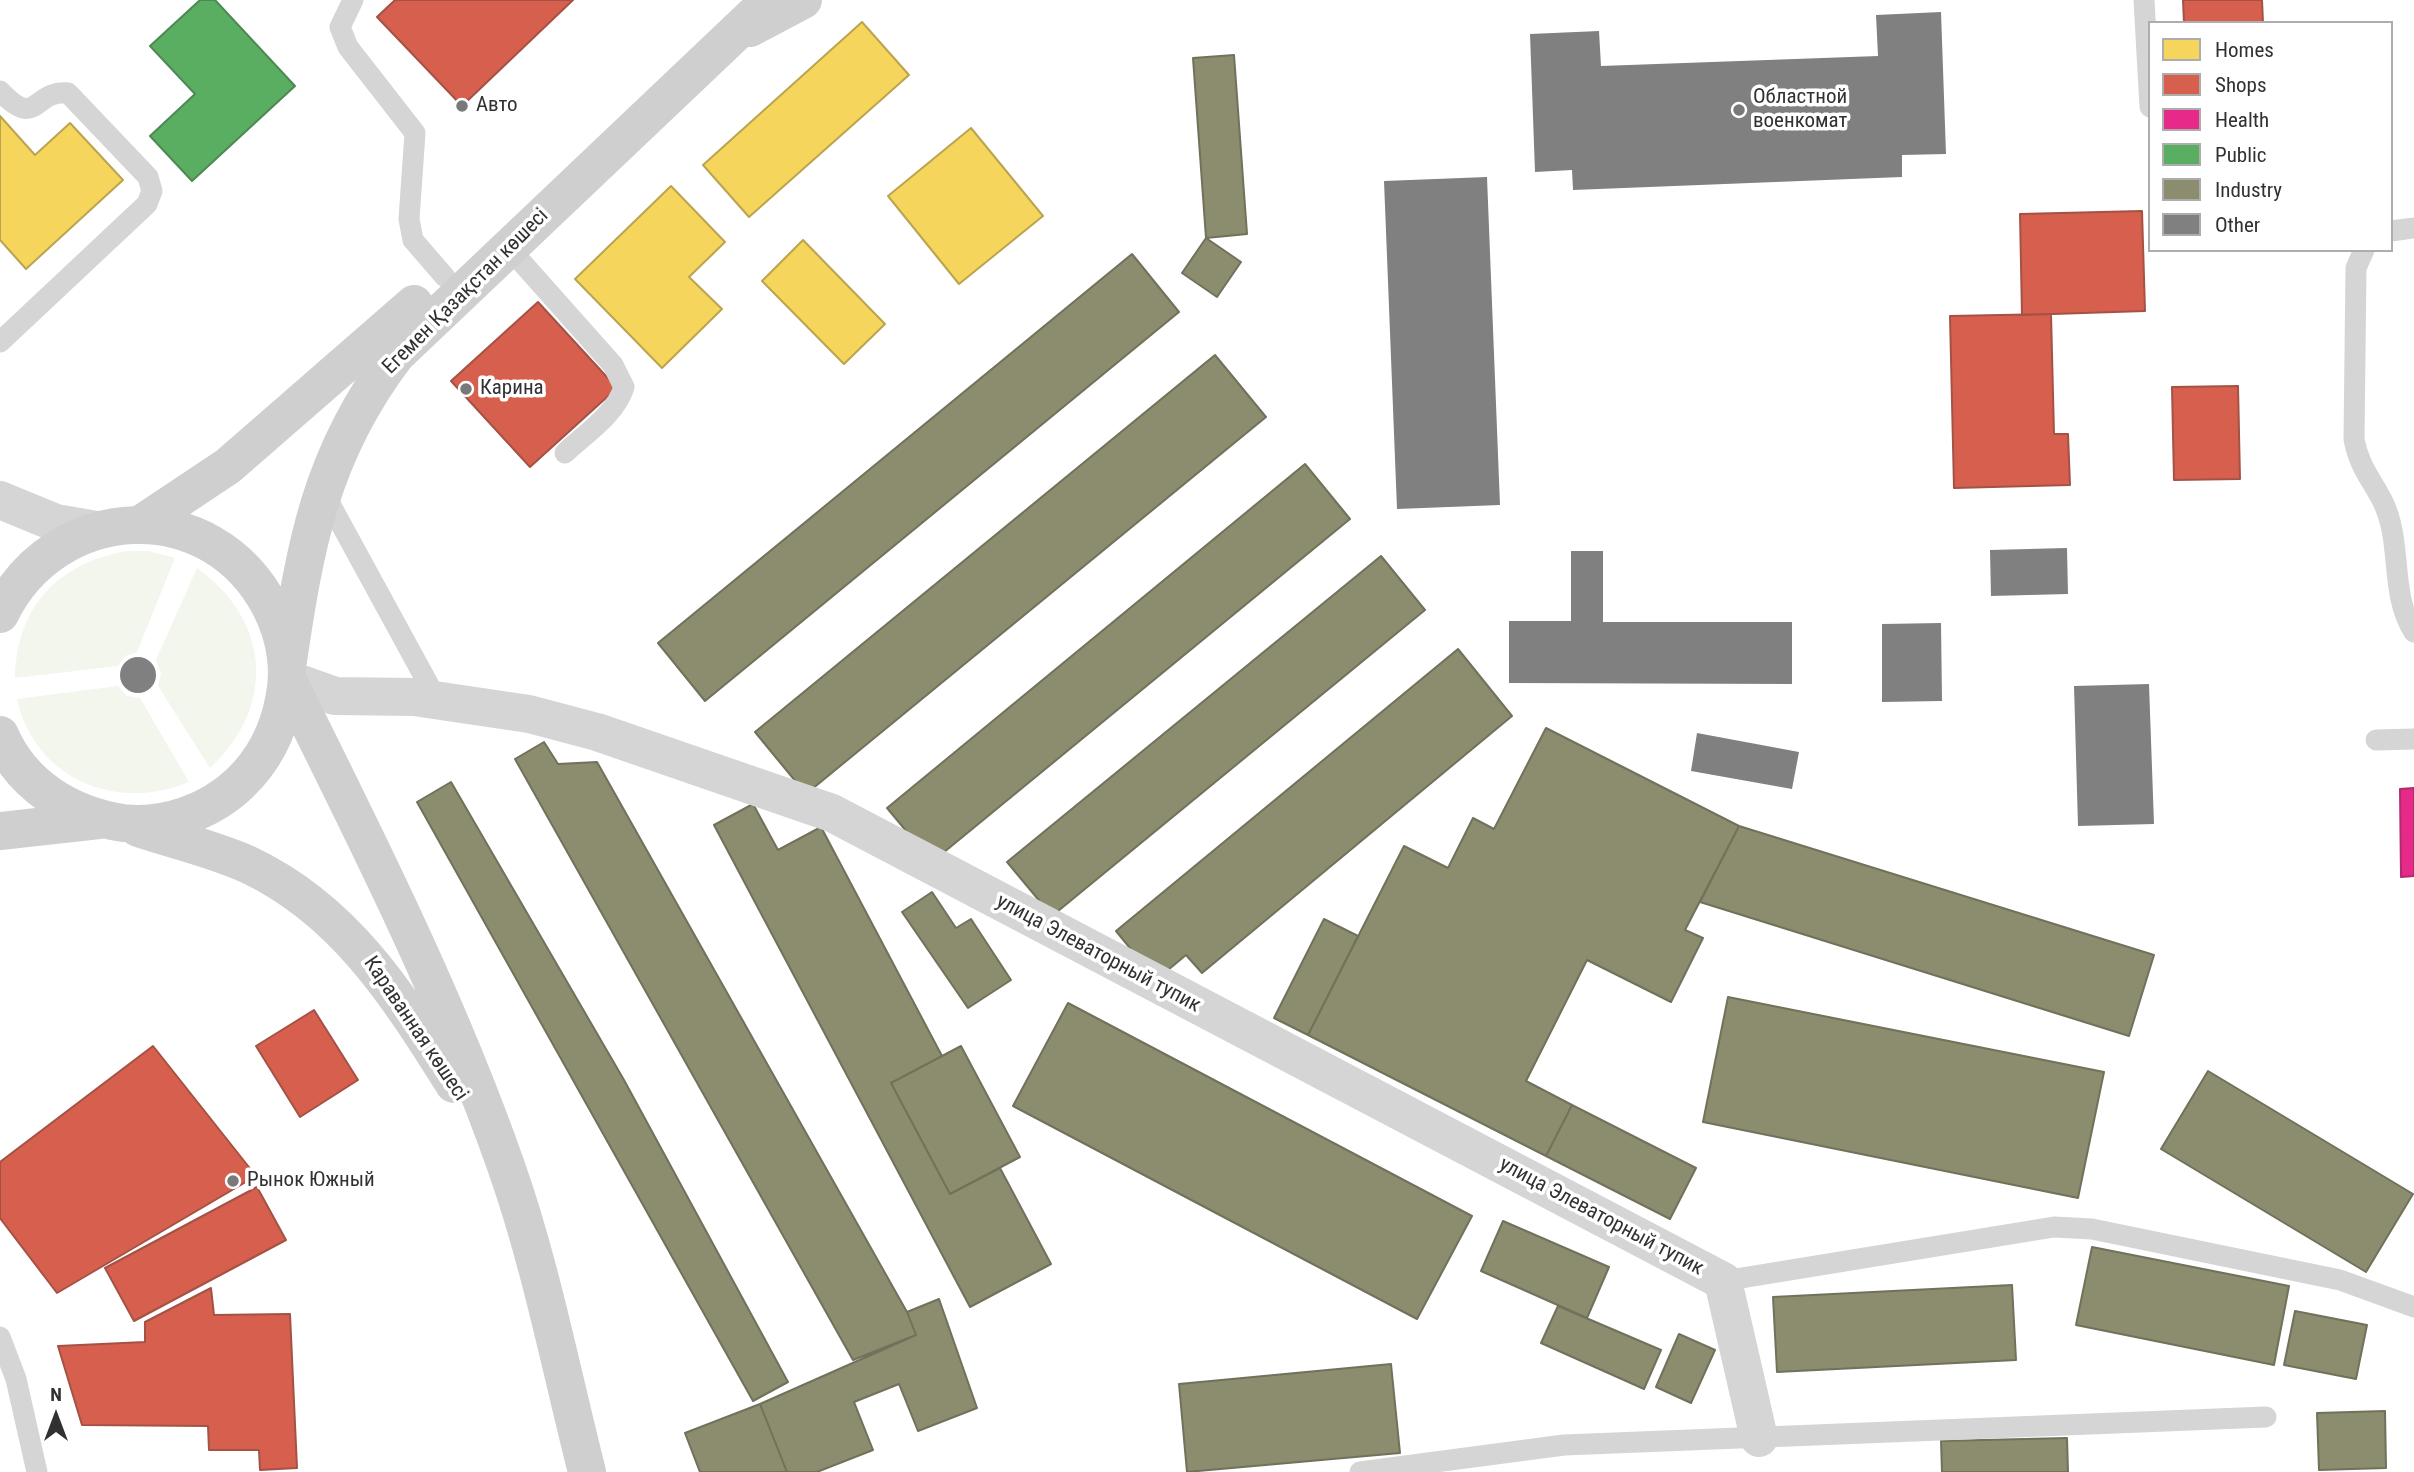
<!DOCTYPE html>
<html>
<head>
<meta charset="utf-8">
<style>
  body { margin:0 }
  #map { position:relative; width:2414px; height:1472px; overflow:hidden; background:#fff; font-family:"Roboto Condensed",sans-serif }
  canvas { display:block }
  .legend { position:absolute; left:2148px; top:21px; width:245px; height:231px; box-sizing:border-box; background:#fff; border:2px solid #adadad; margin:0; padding:9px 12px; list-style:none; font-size:21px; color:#313131 }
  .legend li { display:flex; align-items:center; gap:14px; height:35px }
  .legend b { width:35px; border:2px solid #adadad }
  .north { position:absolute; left:21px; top:1381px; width:70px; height:70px; -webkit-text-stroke:5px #fff; paint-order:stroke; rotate:0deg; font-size:19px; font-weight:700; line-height:28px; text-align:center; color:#313131 }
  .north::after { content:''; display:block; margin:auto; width:24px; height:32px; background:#313131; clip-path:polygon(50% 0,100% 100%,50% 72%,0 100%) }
</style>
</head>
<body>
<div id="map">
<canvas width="2414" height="1472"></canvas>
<ul class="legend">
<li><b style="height:19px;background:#f6d55c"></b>Homes</li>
<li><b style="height:19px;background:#d6604d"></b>Shops</li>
<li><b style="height:19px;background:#e7298a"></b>Health</li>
<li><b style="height:19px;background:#5aae61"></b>Public</li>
<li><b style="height:19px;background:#8c8c6e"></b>Industry</li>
<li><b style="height:19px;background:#808080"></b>Other</li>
</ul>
<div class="north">N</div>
</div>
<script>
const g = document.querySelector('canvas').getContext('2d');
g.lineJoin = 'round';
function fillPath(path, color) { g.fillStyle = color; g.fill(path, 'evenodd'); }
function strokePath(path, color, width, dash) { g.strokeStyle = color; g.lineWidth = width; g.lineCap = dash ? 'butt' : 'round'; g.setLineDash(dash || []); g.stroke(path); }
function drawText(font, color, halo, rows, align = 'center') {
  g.font = font + ' "Roboto Condensed",sans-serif'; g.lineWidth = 7; g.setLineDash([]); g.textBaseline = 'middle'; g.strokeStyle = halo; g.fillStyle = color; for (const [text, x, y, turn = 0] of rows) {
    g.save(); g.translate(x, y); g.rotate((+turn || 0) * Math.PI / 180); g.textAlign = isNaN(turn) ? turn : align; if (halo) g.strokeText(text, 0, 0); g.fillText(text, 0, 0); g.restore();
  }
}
fillPath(new Path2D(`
  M125 551H148L175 558 137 652 125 656 118 666 15 678C17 606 57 565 125 551Z
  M197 568C271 621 276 707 210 768L158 686 161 673 156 660Z
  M118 686 127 696 140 698 189 782C117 812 35 780 17 699Z`), '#f2f6ed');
const homes = new Path2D(`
  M862 22 909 75 749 217 703 165Z
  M0 116 35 155 70 123 123 180 26 269 0 240Z
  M971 128 1043 216 959 284 888 196Z
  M671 186 725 242 689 277 722 309 662 368 575 279Z
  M803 240 885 324 844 364 762 281Z`);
fillPath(homes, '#f6d55c');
strokePath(homes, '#bba44f', 2);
const shops = new Path2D(`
  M395 0H573L462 106 377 17Z
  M2183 0H2262L2263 23H2184Z
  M2142 211 2145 311 2022 315 2020 214Z
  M538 302 617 388 530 467 451 381Z
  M2051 314 2054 434H2068L2070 485 1954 488 1950 316Z
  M2238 386 2240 479 2174 480 2172 387Z
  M314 1010 358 1080 300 1117 256 1046Z
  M153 1046 256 1176 57 1293 0 1218V1162Z
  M257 1187 286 1240 134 1321 105 1268Z
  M211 1288 214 1315 290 1314 297 1468 260 1470 259 1450H209L208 1426 82 1425 58 1346 145 1342V1322Z`);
fillPath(shops, '#d6604d');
strokePath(shops, '#a45245', 2);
const health = new Path2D(`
  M2414 788V876L2401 877 2400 789Z`);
fillPath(health, '#e7298a');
strokePath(health, '#b02b6f', 2);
const public = new Path2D(`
  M200 0H215L295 86 192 181 150 136 195 94 150 46Z`);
fillPath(public, '#5aae61');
strokePath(public, '#4e8853', 2);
const industry = new Path2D(`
  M1234 55 1247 234 1206 238 1193 58Z
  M1206 238 1241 262 1217 297 1182 273Z
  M1132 254 1179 312 705 701 658 643Z
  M1215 355 1266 417 806 794 755 732Z
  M1305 464 1350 519 932 862 887 808Z
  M1381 556 1425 610 1052 916 1007 862Z
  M1458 649 1512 716 1202 973 1186 955 1156 980 1116 931Z
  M1546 728 1739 826 1685 930 1703 938 1671 1002 1587 960 1526 1081 1572 1105 1546 1156 1308 1035 1404 846 1448 868 1473 818 1494 829Z
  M544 742 558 764 597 762 907 1312 916 1335 853 1360 515 759Z
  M451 782 624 1080 788 1382 753 1401 417 802Z
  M753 804 778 850 821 827 942 1056 891 1083 950 1194 1000 1168 1051 1264 970 1307 714 825Z
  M1739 826 2154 955 2129 1036 1700 902Z
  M932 892 956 928 971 919 1011 980 968 1008 902 912Z
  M1324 919 1358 936 1308 1035 1274 1018Z
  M1728 997 2104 1072 2078 1198 1703 1122Z
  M1068 1003 1472 1216 1417 1319 1013 1106Z
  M961 1046 1020 1157 950 1194 891 1083Z
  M2208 1071 2413 1194 2366 1272 2161 1149Z
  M1572 1105 1696 1168 1670 1219 1546 1156Z
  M1503 1221 1609 1267 1587 1318 1481 1271Z
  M2092 1247 2289 1286 2274 1365 2076 1325Z
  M2012 1285 2016 1360 1777 1372 1773 1297Z
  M939 1299 977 1408 918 1431 899 1384 854 1402 873 1450 817 1472H787L760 1404 916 1335 907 1312Z
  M1558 1306 1661 1350 1644 1389 1541 1343Z
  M2295 1311 2367 1325 2356 1379 2284 1365Z
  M1679 1334 1715 1350 1691 1403 1656 1387Z
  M1391 1364 1400 1453 1187 1472 1179 1384Z
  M760 1404 787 1472H700L685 1433Z
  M2385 1411 2386 1468 2319 1470 2317 1413Z
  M2067 1438 2068 1472H1942L1941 1441Z`);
fillPath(industry, '#8c8c6e');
strokePath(industry, '#71715c', 2);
fillPath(new Path2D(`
  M1941 12 1946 154 1902 155V177L1573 190 1572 170 1535 172 1530 34 1599 31 1601 66 1878 56 1876 15Z
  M1487 177 1500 505 1397 509 1384 181Z
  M2067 548 2068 594 1991 596 1990 550Z
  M1571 551H1603V622H1792V684L1509 683V621H1571Z
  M1941 623 1942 701 1882 702V624Z
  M120 675a18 18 0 1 1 36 0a18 18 0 1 1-36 0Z
  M2149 684 2154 824 2078 826 2074 686Z
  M1697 733 1799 752 1792 789 1691 771Z`), '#808080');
strokePath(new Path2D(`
  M353 0 340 27 348 47 415 133 409 219 413 240 445 277
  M2144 0 2150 107
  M0 91C38 131 33 89 68 93L148 177 152 191 147 204 0 342
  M2391 231 2414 228
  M509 248 613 365 624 387C616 414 585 434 565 453
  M2364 250 2356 268 2354 439C2359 467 2371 478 2383 502 2403 543 2389 593 2414 632
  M324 493 437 700
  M2376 740 2414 739
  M1723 1281 2054 1227 2092 1229 2340 1280 2414 1307
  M0 1337 16 1379 37 1472
  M1360 1472 1564 1445 2266 1417`), '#d5d5d5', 21);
strokePath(new Path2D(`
  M0 500 56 523 96 530
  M287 679 335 696 414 697 529 714 597 732 832 813 1723 1281 1759 1438`), '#d5d5d5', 38);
strokePath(new Path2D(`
  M750 28 803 0
  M141 524 228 466 414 304
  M0 614C55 501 212 492 271 608 285 636 291 669 284 700 278 732 264 760 240 783 210 812 164 828 123 823 70 815 22 786 0 735
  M287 667C305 546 320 455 396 355L770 0
  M287 679C366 838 447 998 506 1166 541 1265 561 1370 587 1472
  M138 828C174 840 214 849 249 865 346 911 399 997 454 1084
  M0 831 99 820`), '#cfcfcf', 38);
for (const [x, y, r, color] of [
  [462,106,7,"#797979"],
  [1739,110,7,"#797979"],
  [466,389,7,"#797979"],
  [233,1181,7,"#797979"]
]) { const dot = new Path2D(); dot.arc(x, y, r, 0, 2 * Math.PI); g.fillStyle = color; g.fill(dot); strokePath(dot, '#fff', 2.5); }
drawText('21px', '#313131', '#fff', [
  ["Областной",1753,98],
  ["военкомат",1753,122],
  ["Авто",476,106],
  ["Карина",480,389],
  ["Рынок Южный",247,1181]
], 'left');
drawText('21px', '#313131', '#fff', [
  ["Егемен Қазақстан көшесі",466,292,-45],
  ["улица Элеваторный тупик",1098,954,28],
  ["Караванная көшесі",415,1029,56],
  ["улица Элеваторный тупик",1601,1217,28]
]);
</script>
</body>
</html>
